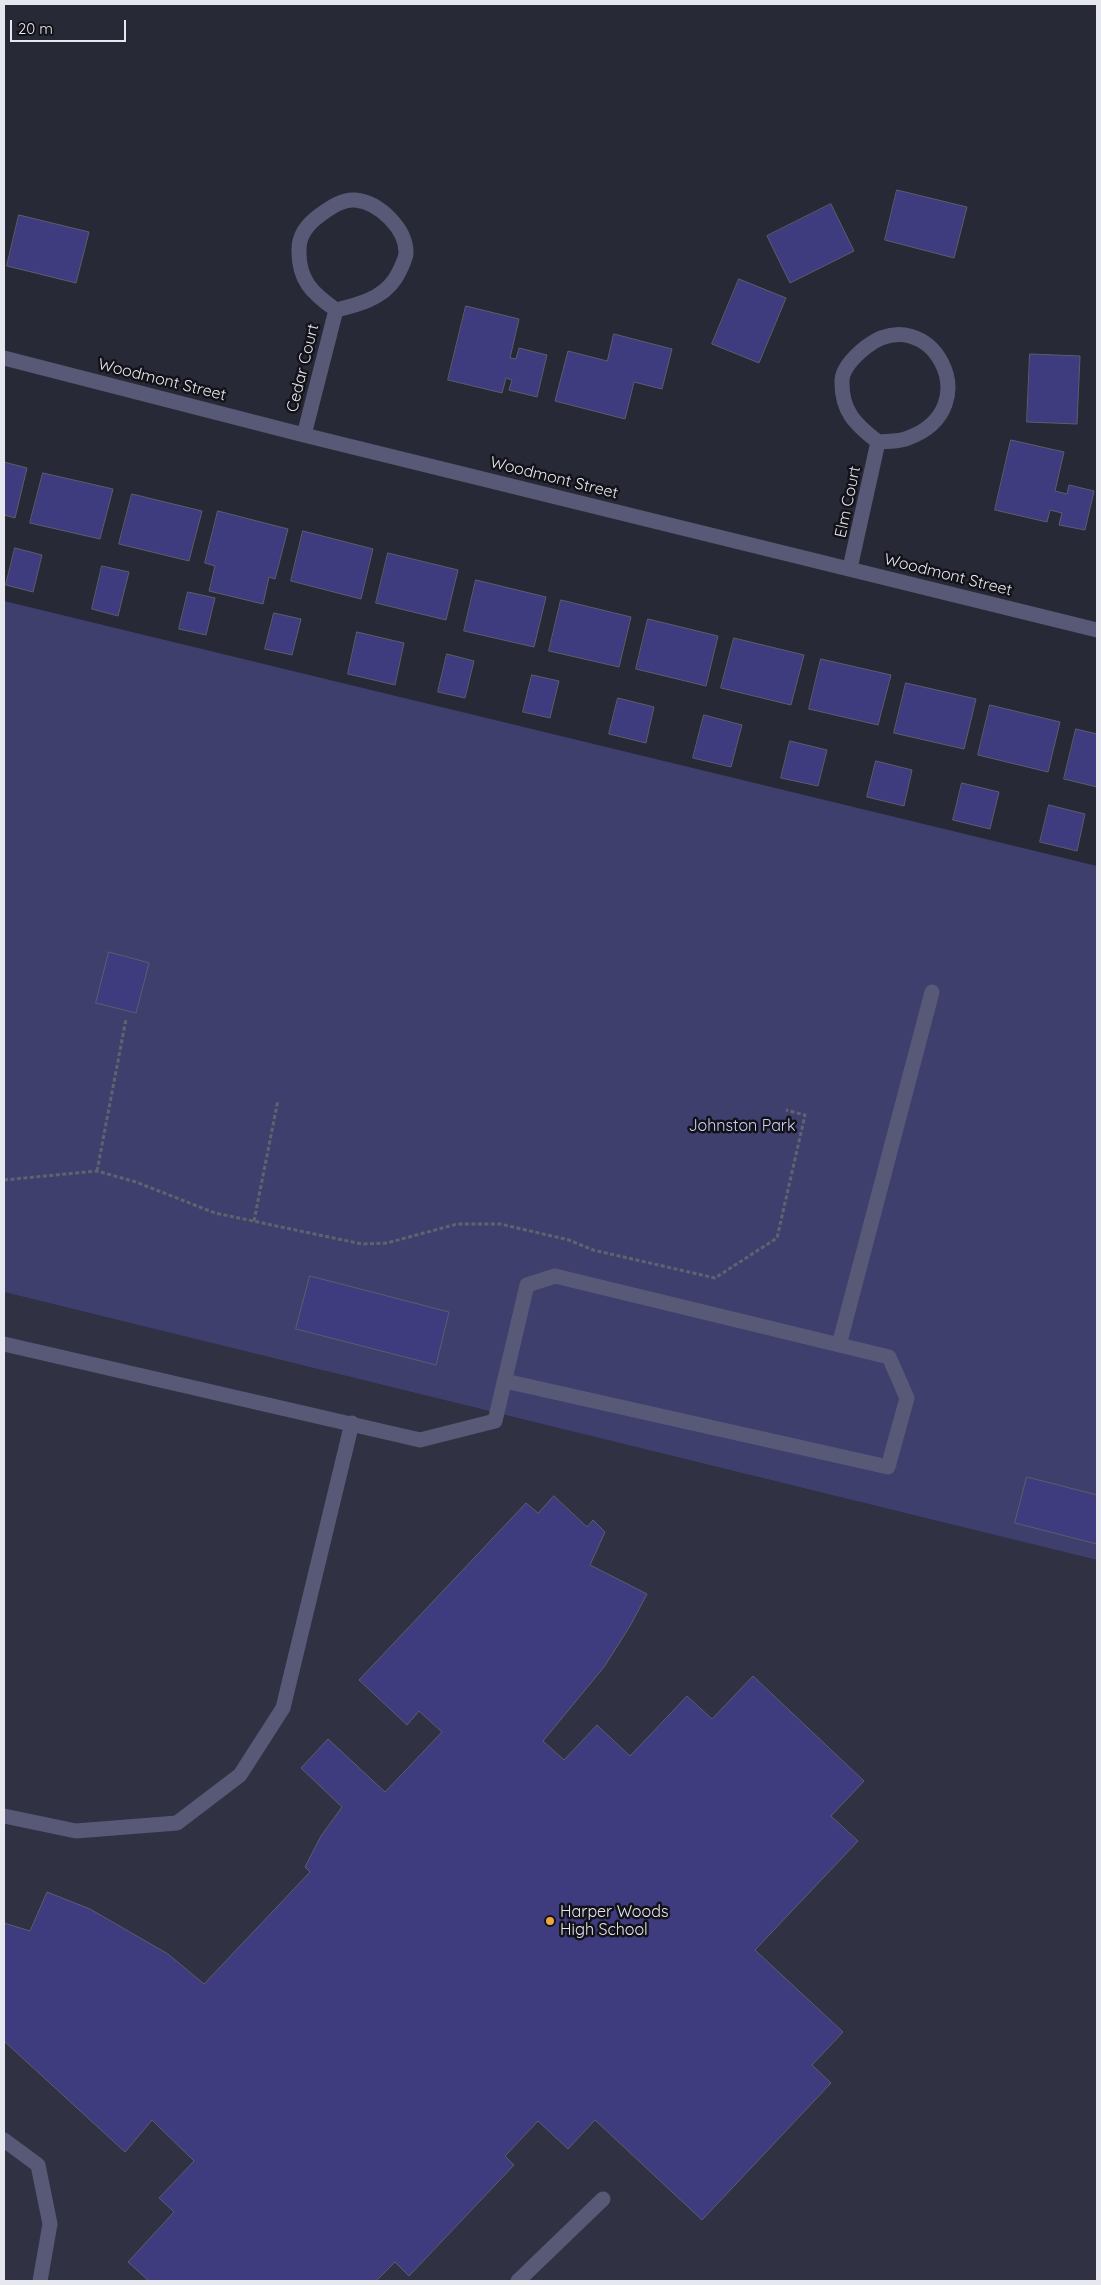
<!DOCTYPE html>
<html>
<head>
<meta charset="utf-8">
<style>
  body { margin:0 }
  #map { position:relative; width:1101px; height:2285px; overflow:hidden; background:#282936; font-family:Quicksand,sans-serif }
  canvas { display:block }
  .frame { position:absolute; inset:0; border:5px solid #e7e7f0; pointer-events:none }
  .scale { position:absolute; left:10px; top:20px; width:116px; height:22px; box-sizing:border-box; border:2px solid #e7e7f0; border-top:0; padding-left:6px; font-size:15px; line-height:18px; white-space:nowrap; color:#e7e7f0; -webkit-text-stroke:4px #121218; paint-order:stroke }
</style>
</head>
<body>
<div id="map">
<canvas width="1101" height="2285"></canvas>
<div class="frame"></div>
<div class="scale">20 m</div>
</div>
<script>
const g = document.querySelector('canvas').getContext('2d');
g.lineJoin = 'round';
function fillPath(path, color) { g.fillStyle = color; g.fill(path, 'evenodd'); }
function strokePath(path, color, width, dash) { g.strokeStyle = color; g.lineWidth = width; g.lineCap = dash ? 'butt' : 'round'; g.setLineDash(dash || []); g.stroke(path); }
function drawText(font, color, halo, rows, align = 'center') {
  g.font = font + ' Quicksand,sans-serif'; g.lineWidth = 5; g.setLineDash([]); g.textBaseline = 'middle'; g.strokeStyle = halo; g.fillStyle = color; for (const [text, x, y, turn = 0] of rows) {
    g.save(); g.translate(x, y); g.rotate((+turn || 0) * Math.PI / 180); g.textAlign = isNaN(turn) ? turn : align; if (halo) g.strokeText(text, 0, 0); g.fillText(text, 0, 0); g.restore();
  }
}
fillPath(new Path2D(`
  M4 1292 1097 1560V2281H4Z`), '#313144');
fillPath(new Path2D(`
  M4 601 1097 866V1560L4 1292Z`), '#3f3f6e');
const building = new Path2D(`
  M897 190 967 207 954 258 885 240Z
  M831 204 854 251 790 283 767 236Z
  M19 215 89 232 76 283 7 266Z
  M739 279 786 298 759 363 712 344Z
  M466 306 519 319 510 358 516 359 519 348 547 355 537 397 509 390 512 380 506 378 502 393 448 380Z
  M614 334 672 349 662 389 634 382 625 419 555 401 568 351 607 361Z
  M1030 354 1080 356 1077 424 1027 422Z
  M1011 440 1064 452 1055 491 1067 494 1069 485 1094 491 1085 530 1059 525 1062 513 1050 510 1047 522 995 510Z
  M4 462 27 468 15 518 4 515Z
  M43 473 113 489 100 539 30 523Z
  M132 494 202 511 189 561 119 544Z
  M218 511 288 529 275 579 269 577 263 604 209 591 215 566 205 563Z
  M303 531 373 549 361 599 291 581Z
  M15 548 42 555 33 592 6 585Z
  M388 553 458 570 446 620 376 603Z
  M102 566 129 572 118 616 92 609Z
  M476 580 546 597 534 647 464 631Z
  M188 592 215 598 206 635 179 629Z
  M561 600 631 617 619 667 549 651Z
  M274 613 301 619 292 655 265 649Z
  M648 619 718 636 706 686 636 669Z
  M357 632 404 643 395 685 348 674Z
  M734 638 804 655 791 705 721 688Z
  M447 654 474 661 465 698 438 692Z
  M821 659 891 675 878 725 809 709Z
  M532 675 559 681 550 718 523 712Z
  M906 683 976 699 964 749 894 733Z
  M618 698 654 707 646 743 609 734Z
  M990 705 1060 722 1048 772 978 755Z
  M704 715 742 725 731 767 693 758Z
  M1076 729 1097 734V787L1064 779Z
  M790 741 827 750 818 786 781 778Z
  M876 761 912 770 904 806 867 797Z
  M962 783 999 792 990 829 953 820Z
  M1049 805 1085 814 1077 851 1040 842Z
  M109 952 149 963 136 1013 96 1003Z
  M310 1276 449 1312 436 1365 296 1329Z
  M1027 1477 1097 1495V1544L1015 1523Z
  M554 1496 587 1527 593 1520 605 1532 590 1565 647 1594 630 1626 604 1667 543 1741 564 1760 597 1725 630 1756 687 1696 712 1719 753 1676 864 1781 831 1816 858 1841 755 1950 843 2032 812 2065 831 2083 702 2220 595 2120 568 2149 538 2121 505 2156 514 2165 409 2276 395 2262 376 2281H149L128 2262 174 2212 159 2198 194 2161 152 2120 125 2152 4 2041V1923L30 1931 47 1892 90 1909 168 1954 204 1984 310 1872 305 1867 321 1836 342 1807 301 1768 328 1739 385 1792 442 1732 419 1711 407 1725 359 1680 526 1503 538 1513Z`);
fillPath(building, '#3e3b7e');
strokePath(building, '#5c5d6c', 1);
strokePath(new Path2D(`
  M97 1171 126 1019
  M4 1180 97 1171 136 1182 215 1213 362 1244 387 1243 457 1224H500L569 1240 593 1250 715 1278 777 1238 805 1115 786 1110
  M254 1221 278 1100`), '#62626e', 3, [4, 2.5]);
strokePath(new Path2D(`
  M4 358 304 435 1097 630
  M304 435 336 310C357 305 382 299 395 279 399 273 405 260 406 254 407 229 379 202 355 200 342 199 330 208 320 215 309 223 299 235 299 249 298 280 312 293 336 310
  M850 568 878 442C888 441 900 442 908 438 990 408 930 298 866 347 856 355 843 367 842 380 841 411 855 424 878 442
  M4 1344 420 1440 495 1421 527 1285 555 1276 889 1357 907 1398 888 1467 505 1381
  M839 1345 932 992
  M4 1816 76 1831 177 1823 240 1775 283 1708 352 1423
  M4 2140 38 2165 50 2224 40 2281
  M518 2281 603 2199`), '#575977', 15);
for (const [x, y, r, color] of [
  [550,1921,5,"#efa73e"]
]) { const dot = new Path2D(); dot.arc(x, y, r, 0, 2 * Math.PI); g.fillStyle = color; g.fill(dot); strokePath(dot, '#121218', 2); }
drawText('16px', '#e7e7f0', '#121218', [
  ["Cedar Court",303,368,-76],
  ["Woodmont Street",162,380,14],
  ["Woodmont Street",554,478,14],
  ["Elm Court",848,502,-78],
  ["Woodmont Street",948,575,14]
]);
drawText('16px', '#d0d3fc', '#121218', [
  ["Johnston Park",742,1126]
]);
drawText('16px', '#e7e7f0', '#121218', [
  ["Harper Woods",560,1912],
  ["High School",560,1930]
], 'left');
</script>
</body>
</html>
